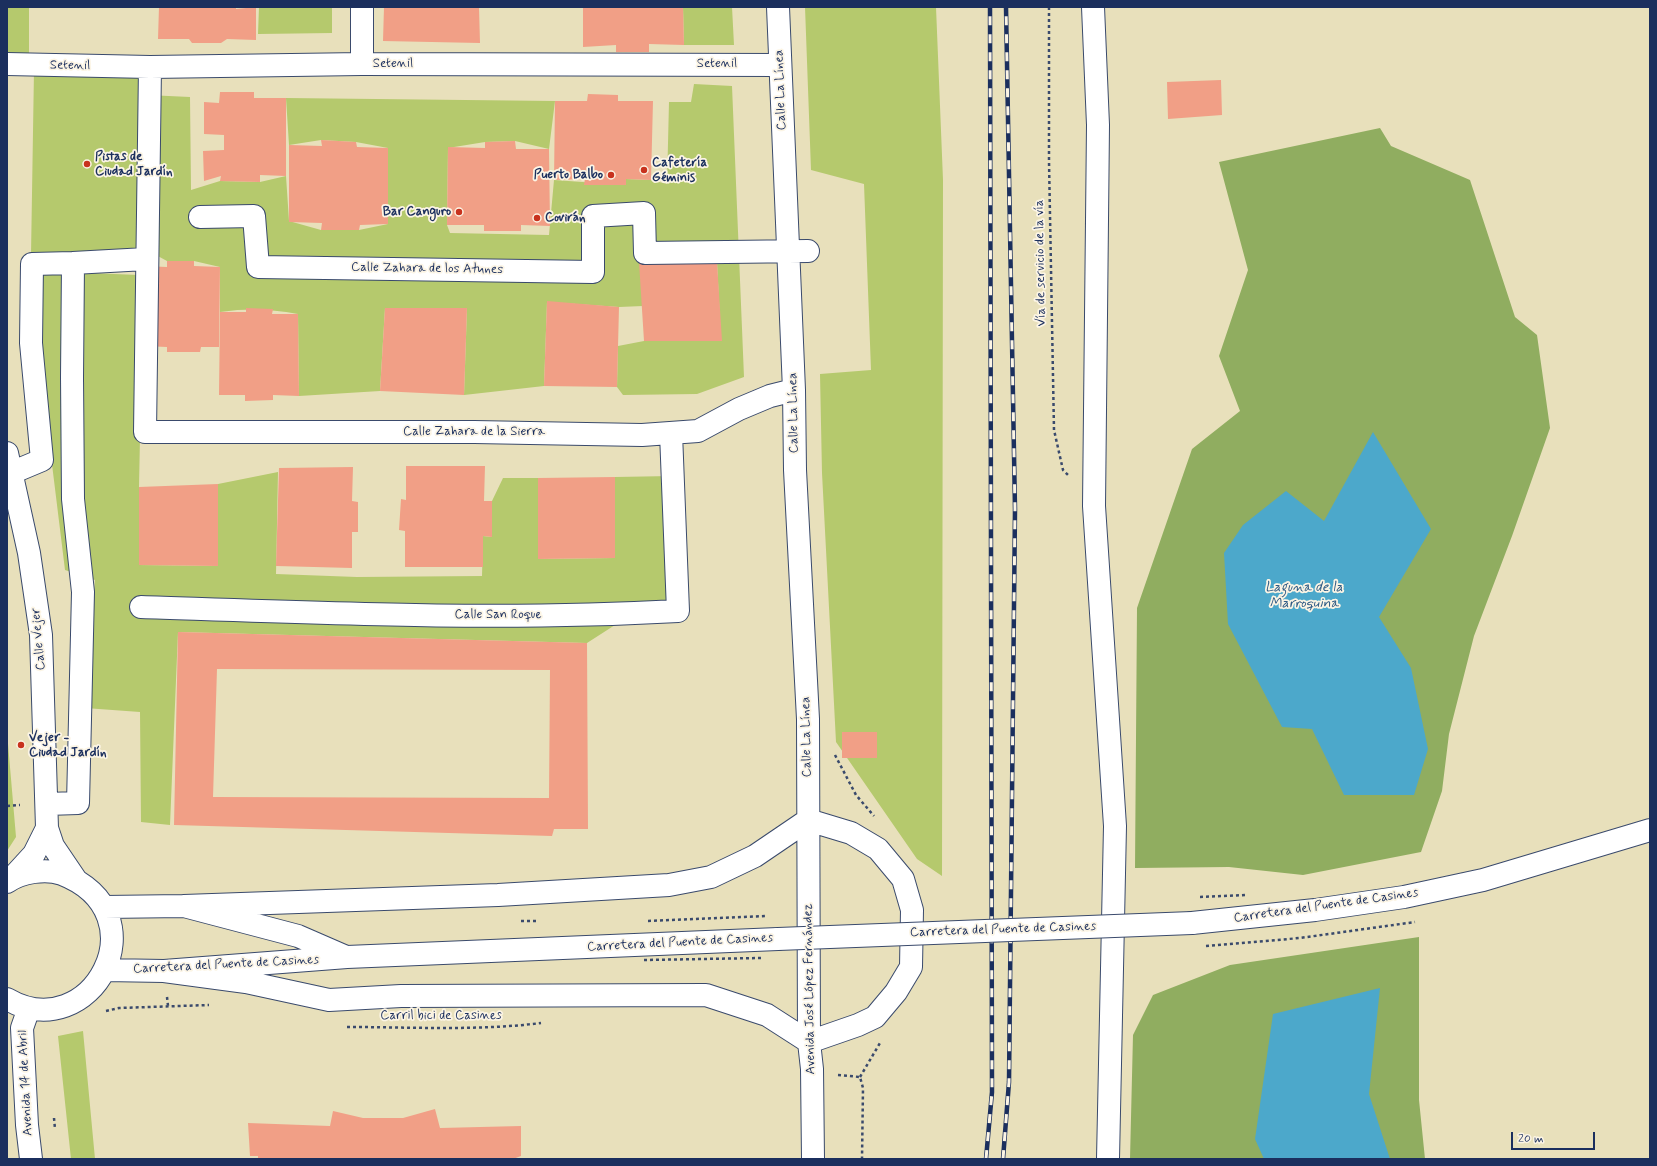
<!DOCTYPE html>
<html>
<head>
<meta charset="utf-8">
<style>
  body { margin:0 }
  #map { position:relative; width:1657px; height:1166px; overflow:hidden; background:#e8e0bb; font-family:Mynerve,sans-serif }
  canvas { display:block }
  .frame { position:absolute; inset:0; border:8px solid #1b2f5e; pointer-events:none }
  .scale { position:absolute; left:1511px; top:1132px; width:84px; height:18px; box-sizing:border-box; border:2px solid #1b2f5e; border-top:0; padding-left:5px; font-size:12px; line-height:14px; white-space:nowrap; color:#1b2f5e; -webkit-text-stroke:3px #fcf5e5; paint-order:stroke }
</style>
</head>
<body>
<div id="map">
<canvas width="1657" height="1166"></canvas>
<div class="frame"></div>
<div class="scale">20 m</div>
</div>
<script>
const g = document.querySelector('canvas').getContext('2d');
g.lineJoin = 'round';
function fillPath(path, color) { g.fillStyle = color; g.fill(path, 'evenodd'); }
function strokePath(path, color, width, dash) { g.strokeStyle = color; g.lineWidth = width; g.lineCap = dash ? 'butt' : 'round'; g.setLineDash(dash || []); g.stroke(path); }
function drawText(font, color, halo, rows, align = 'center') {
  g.font = font + ' Mynerve,sans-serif'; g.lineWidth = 3.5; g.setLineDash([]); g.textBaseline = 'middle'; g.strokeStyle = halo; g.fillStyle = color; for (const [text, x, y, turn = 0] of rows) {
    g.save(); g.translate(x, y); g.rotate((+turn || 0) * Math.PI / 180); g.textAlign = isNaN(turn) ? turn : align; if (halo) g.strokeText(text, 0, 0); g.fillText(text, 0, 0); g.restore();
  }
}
fillPath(new Path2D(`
  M7 7H29V61H7Z
  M259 7H332V33L258 34Z
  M683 7H732L734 45H684Z
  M805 7H936L943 180 942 876 917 859 836 742 822 473 820 374 871 370 864 184 811 170Z
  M34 70 143 72 141 258 31 255Z
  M694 84 732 86 744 377 697 394 623 395 617 387 618 346 644 341H721L717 262 643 306 619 307 547 302 544 386 464 395 467 308H385L380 391 299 396 298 314C270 309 249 308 220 312V267L194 261H167L145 249 147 95 190 97 191 190 220 181 260 182 286 176 289 221 321 230H359L388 224V148L356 142 321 140 289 145 286 98 555 101 549 149 515 141 485 142 448 148 447 225 450 233 549 235 554 180 625 185 626 179 651 180 667 184 669 102H691Z
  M39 271 139 275 143 288 139 487V565L218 566V484L278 472 276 574 357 577 482 576 483 536 492 537V501L503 478H538V559L614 558 615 477 672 476 678 611 629 616 587 643 178 632 170 825 141 822 140 712 85 708 95 580 65 570 50 448 39 371Z
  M7 732 16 837 7 851Z
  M83 1031 95 1159H71L58 1036Z`), '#b5c96d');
fillPath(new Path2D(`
  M1380 128 1391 146 1470 180 1515 317 1537 335 1550 428 1512 536 1474 636 1449 734 1442 791 1421 852 1303 875 1229 867 1135 868 1137 608 1192 449 1240 411 1219 356 1248 270 1219 162Z
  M1419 937V1100L1425 1159H1130L1133 1035 1153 995 1230 965Z`), '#90ad60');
fillPath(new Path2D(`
  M1373 432 1431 529 1379 617 1411 668 1428 749 1414 795H1344L1312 729 1282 727 1228 624 1224 553 1243 525 1286 491 1324 521Z
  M1380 988 1369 1094 1390 1159H1264L1255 1139 1273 1014Z`), '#4ca8cb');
fillPath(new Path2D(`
  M159 7H236V9L256 7V40L227 39 221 43H192L189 39H158Z
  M384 7H479L480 43 383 41Z
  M583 7H683L684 45 649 44V52H616V45L583 47Z
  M1221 80 1222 115 1168 119 1167 82Z
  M220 92H254V98H286V176L260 175V182L220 181 221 176 204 181 203 151 224 150V135L204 134V102L219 103Z
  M588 94 618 95V101H653L651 180 626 179V185H584L585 179 554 180 555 101H587Z
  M321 140 356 142 357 147 388 148V224L360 225 359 230H321L322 223 289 222V145L322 146Z
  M515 141 516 149H549L550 226 521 225V231H484V225H447L448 147 485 148V142Z
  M167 261H194V266L220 267 219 347H201L200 352H167V347L143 346V266L167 267Z
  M639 262H717L722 341H644Z
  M547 301 619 307 617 387 544 386Z
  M246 308 273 309 272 314H298L299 396 273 395V400L245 401V395H219L220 312H246Z
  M385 308H467L464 395 380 391Z
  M406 466H485L484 501H492V537L483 536V567H405V531L399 530 401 499 406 500Z
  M353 467 352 501 358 502V532H352V568L276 566 279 468Z
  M615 477V558L538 559V478Z
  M218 484V566L139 565V487Z
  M178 632 587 643 588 829H554L552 836 174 825ZM217 669 550 670 549 798 213 797Z
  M842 732H877V758H842Z
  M435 1109 440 1128 521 1126V1156L513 1159H258V1156H250L248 1123 330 1126 333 1111 363 1118H403Z`), '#f19f86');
const minor = new Path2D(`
  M362 7V64
  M778 7 794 390 795 470 808 719 809 1042 812 1069 813 1159
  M1093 7 1098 125 1094 506 1115 826 1108 1159
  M7 64 150 67 362 64 780 65
  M150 67 145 432H474L642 435 698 431 739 409 770 396 794 390
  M200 217 254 216 258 267 593 272V216L644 213 645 253 808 251
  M7 453 29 553 41 635 47 828 53 846 76 880
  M11 473 42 460 31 343 32 264 73 263
  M141 607C320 613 499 621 678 611L671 433
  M47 804 78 803 83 592 73 499 72 377 73 263 146 259
  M12 878 34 854 47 828
  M7 882C21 872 46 868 62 874 164 914 91 1048 7 999
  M184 906 498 895 669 885 711 877 755 856 808 820
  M104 907 184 906 298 936 344 956
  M1192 923 1315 910 1404 897 1483 880 1650 830
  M105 970 164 971 347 957 778 939
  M164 971 246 982 329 1000 401 996 706 995 767 1015 809 1042 858 1025 875 1017 896 992 911 967 912 910 903 879 878 849 851 833 808 820
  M29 1008 22 1028 27 1125 31 1159`);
strokePath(minor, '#3a4a6c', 24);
strokePath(new Path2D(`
  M1049 7V161L1054 430 1063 470 1068 475
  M835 755 856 795 874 816
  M7 806 20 805
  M521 921H536
  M167 997 168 1006
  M106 1011 119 1008 209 1005
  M347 1027C412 1027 477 1031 541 1023
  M838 1075 860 1077 863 1088 862 1159
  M860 1077 880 1043
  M54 1118 55 1129`), '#3a4a6c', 2.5, [3, 3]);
strokePath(minor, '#fff', 22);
const rail = new Path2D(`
  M986 1159 992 1092 990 7
  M1003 1159 1009 1082 1015 509 1006 7`);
strokePath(rail, '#1b2f5e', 4.5);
strokePath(rail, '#fcf5e5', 3, [9]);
const minorBridge = new Path2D(`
  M778 939 1192 923`);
strokePath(minorBridge, '#3a4a6c', 24, []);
strokePath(new Path2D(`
  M1200 897 1245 895
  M648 921 765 916
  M1206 946 1300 938 1415 922
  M644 960 761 958`), '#3a4a6c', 2.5, [3, 3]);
strokePath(minorBridge, '#fff', 22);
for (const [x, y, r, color] of [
  [87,164,4,"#c8321e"],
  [644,170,4,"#c8321e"],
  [611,175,4,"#c8321e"],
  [459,212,4,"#c8321e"],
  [537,218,4,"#c8321e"],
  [21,745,4,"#c8321e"]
]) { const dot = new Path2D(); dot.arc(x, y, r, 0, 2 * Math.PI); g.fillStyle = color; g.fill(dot); strokePath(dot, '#fcf5e5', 1.5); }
drawText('13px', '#1b2f5e', '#fcf5e5', [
  ["Setenil",393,64],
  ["Setenil",717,64],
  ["Setenil",70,66,1],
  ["Calle La Línea",781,90,-92],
  ["Vía de servicio de la vía",1041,263,-91],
  ["Calle Zahara de los Atunes",427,269,1],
  ["Calle La Línea",794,413,-91],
  ["Calle Zahara de la Sierra",474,432],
  ["Calle San Roque",498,615],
  ["Calle Vejer",39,639,-95],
  ["Calle La Línea",807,737,-91],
  ["Carretera del Puente de Casines",1326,906,-8],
  ["Carretera del Puente de Casines",1003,930,-2],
  ["Carretera del Puente de Casines",680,943,-3],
  ["Carretera del Puente de Casines",226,965,-3],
  ["Avenida José López Fernández",810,989,-91],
  ["Carril bici de Casines",441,1016],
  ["Avenida 14 de Abril",26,1083,-93]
]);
drawText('bold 13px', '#1b2f5e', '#fcf5e5', [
  ["Pistas de",95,157],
  ["Ciudad Jardín",95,172],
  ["Cafetería",652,163],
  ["Géminis",652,178],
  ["Puerto Balbo",603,175,"right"],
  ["Bar Canguro",451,212,"right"],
  ["Covirán",545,218],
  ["Vejer -",29,738],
  ["Ciudad Jardín",29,753]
], 'left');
drawText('italic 14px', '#2c5984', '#fcf5e5', [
  ["Laguna de la",1304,588],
  ["Marroquina",1304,604]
]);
</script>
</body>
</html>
